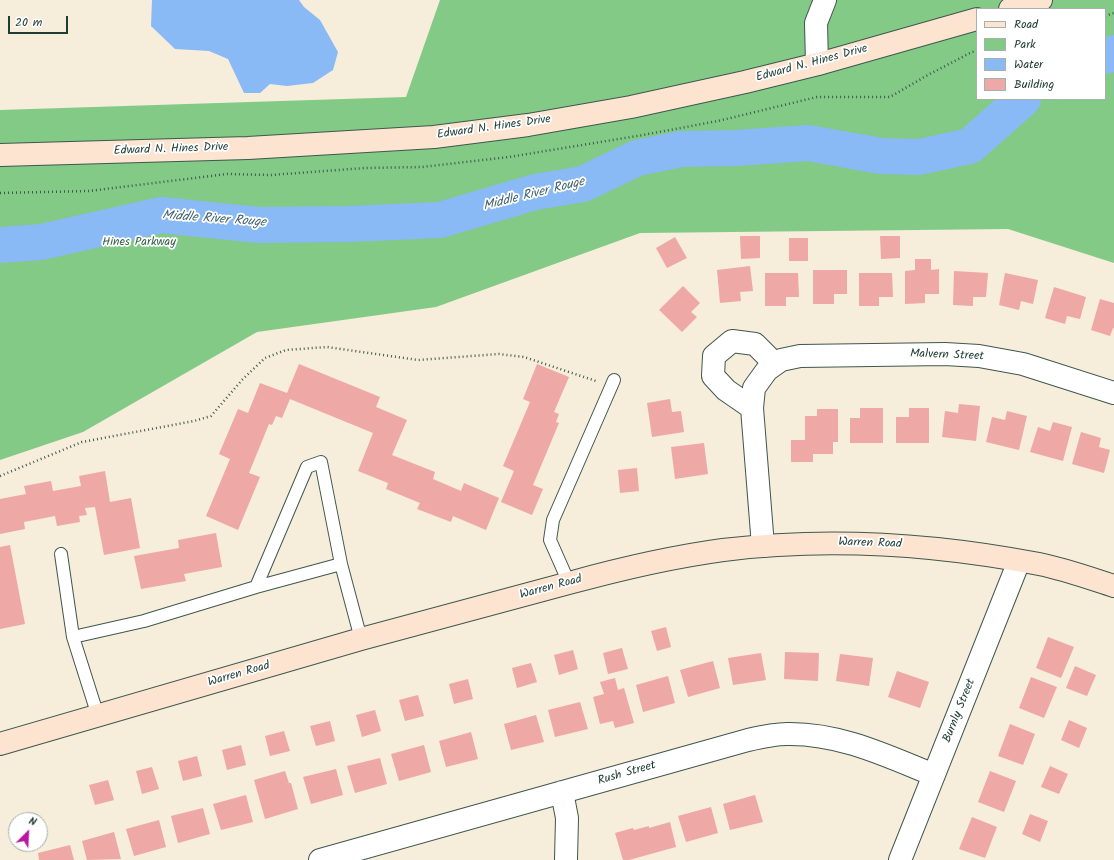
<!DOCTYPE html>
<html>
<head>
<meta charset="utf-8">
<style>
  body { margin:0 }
  #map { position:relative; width:1114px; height:860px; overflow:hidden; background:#f6edda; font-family:Kalam,sans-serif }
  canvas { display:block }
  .legend { position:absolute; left:976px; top:8px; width:130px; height:92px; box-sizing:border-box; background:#fff; border:1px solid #a5b1ae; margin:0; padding:5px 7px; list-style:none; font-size:12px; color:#1f3d34 }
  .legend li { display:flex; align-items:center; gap:8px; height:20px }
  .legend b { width:20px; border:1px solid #a5b1ae }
  .north { position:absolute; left:8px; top:812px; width:40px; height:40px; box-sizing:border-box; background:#fff; border:1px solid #a5b1ae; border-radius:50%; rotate:24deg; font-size:11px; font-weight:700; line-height:16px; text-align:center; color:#1f3d34 }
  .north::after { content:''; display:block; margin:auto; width:14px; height:18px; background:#b5179e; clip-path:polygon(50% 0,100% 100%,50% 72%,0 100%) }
  .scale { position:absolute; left:8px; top:16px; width:60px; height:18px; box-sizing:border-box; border:2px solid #1f3d34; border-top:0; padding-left:5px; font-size:12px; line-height:14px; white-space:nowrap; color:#1f3d34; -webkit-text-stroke:3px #fff; paint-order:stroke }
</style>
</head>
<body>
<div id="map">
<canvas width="1114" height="860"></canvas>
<ul class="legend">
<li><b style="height:5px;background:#fde4d0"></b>Road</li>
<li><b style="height:11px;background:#82ca86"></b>Park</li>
<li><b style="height:11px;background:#89baf5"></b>Water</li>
<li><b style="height:11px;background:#eea8a5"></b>Building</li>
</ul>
<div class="north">N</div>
<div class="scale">20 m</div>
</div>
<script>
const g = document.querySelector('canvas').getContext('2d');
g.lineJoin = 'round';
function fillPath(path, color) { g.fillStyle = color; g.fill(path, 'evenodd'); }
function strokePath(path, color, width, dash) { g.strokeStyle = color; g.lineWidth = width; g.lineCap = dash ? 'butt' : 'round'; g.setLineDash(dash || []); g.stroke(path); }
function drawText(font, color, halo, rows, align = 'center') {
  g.font = font + ' Kalam,sans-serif'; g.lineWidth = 3.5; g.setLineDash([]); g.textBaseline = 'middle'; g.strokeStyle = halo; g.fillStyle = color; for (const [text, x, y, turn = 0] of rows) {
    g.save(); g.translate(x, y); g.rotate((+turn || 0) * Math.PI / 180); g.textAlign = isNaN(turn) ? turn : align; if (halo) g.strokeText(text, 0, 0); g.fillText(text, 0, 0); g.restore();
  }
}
fillPath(new Path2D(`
  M440 0H1114V263L1008 229 640 233 436 307 257 332 83 432 0 460V110L406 97ZM977 9H1105V99H977Z`), '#82ca86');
fillPath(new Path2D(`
  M152 0H299L304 7 320 20 338 52 333 70 313 83 287 86 270 84 260 93H244L228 59 209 51 175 49 151 26Z`), '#89baf5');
strokePath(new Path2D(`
  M1105 56 1114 53
  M0 245 41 242 161 215 259 225 349 224 440 220 535 192 583 184 637 158 681 149 737 148 808 143 881 156 919 157 970 146 1023 99`), '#89baf5', 36);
fillPath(new Path2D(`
  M740 236H760V258L741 259Z
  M880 236H900V258L881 259Z
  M675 237 687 258 667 268 656 248Z
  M789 238H808V261H789Z
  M915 259H931V270L939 269V294H925V303L905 304V271L915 270Z
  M750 266 753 291 740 292 741 301 720 303 717 270Z
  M813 270H847V294H834V304H813Z
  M954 271 988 273 986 297H973V306L953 305Z
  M765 273H798L799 297H786V306H765Z
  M859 273H892L893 297H879V306H859Z
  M1005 273 1038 280 1033 304 1021 301 1019 310 999 305Z
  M683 286 700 303 691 312 697 317 682 332 659 310Z
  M1054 287 1086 297 1080 319 1067 316 1065 324 1045 318Z
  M1100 299 1114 303V328H1113L1110 336 1091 330Z
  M299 364 380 397 376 407 407 420 392 455 435 472 433 479 461 491 464 483 499 498 486 530 453 516 451 522 417 509 420 503 386 489 388 483 358 471 373 433 290 399 282 418 276 416 272 425 269 424 249 473 260 477 238 530 206 516 230 459 219 454 238 409 248 413 260 383 287 393Z
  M537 364 569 377 554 412 559 414 556 422 559 423 533 485 543 489 532 515 501 502 514 471 503 466 530 402 523 399Z
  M670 399 672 412 681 411 684 432 652 437 647 403Z
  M959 404 980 406 976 441 942 437 945 411 958 413Z
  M860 408H883V443H850V418H860Z
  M909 408H929V443H896V417H909Z
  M817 409H838V442H833V454H813V462H791V440H805V416H817Z
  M1007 411 1027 416 1019 450 986 442 992 417 1005 420Z
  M1053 422 1072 427 1063 461 1030 452 1038 427 1050 431Z
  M1081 432 1101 438 1099 447 1110 450 1104 473 1072 464Z
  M704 443 708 474 675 479 671 447Z
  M637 468 639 491 620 493 618 470Z
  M105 471 110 502 131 498 140 548 104 555 95 507 85 508 87 515 79 516 80 522 57 526 55 516 24 522 25 529 0 534V499L26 494 24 486 51 481 53 491 81 486 79 476Z
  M216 533 222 567 184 574 186 581 141 589 134 556 179 548 178 540Z
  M10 545 25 624 0 629V547Z
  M666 627 671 647 657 651 651 631Z
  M1048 637 1074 647 1061 678 1036 668Z
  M622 648 628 669 608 674 603 653Z
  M573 650 578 669 559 675 554 655Z
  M785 652 819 653 818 681 784 679Z
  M761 653 766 680 733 685 728 658Z
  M840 654 873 658 869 686 836 681Z
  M713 661 720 688 688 697 680 670Z
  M531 663 537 682 517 688 512 668Z
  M1075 666 1096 675 1087 696 1066 688Z
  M897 671 929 682 920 708 888 697Z
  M668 676 675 703 643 712 636 685Z
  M1031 677 1057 687 1044 718 1019 708Z
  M615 678 618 690 624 688 634 723 615 728 613 721 600 724 593 697 604 694 600 682Z
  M468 679 473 699 454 704 449 684Z
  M418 695 424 716 405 721 399 700Z
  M580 702 588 729 555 737 548 710Z
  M375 710 381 731 362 737 356 715Z
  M536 715 544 742 511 750 504 724Z
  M1069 720 1087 728 1079 748 1061 740Z
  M330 721 335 741 316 746 310 726Z
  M1010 724 1035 734 1023 765 998 756Z
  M284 731 290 751 270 756 265 736Z
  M471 732 478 759 446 767 439 741Z
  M241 745 246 765 227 770 222 750Z
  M424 745 431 772 399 781 391 754Z
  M197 756 202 776 183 781 178 761Z
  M380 758 387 784 355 793 347 766Z
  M1050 766 1068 774 1059 794 1041 787Z
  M152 767 159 789 142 794 136 771Z
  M336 769 343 795 311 804 303 777Z
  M285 771 289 783H291L298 809 265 819 254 780Z
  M990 771 1016 781 1004 812 978 802Z
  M108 780 114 800 95 805 89 785Z
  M246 795 253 822 221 830 213 804Z
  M755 795 763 822 730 830 723 804Z
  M711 807 718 833 686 842 678 816Z
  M203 808 210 834 178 843 171 816Z
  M1030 814 1048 821 1040 842 1022 834Z
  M972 817 997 827 985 858 959 849Z
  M159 820 166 847 134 856 126 829Z
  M670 822 676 847 629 860H623L615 833 633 828 634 830 649 826V828Z
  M114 832 121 859 87 860 82 841Z
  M70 845 74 860H39L38 853Z`), '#eea8a5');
const lane = new Path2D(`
  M61 554 73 637
  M569 583 550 540 553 520 614 380
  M256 587 307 467 321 462 341 564
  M98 716 73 637 144 621 256 587 341 564 361 639`);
const street = new Path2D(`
  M817 64 816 23 825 0
  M752 408 726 390 713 376 714 356 732 341 755 344 775 364
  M763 546 752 408 754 388 767 370 781 360 800 356 945 354 979 356 1023 364 1114 393
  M562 792 567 818 566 860
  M320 860 748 740C761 737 774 734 787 734 840 733 887 756 934 775
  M900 860 1019 561`);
const secondary = new Path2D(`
  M1010 9 1041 0
  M0 155 248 148 434 137 528 125 631 107 745 82 822 63 977 19
  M0 744 361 639 569 583C620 569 671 557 723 550 828 537 935 544 1039 564 1064 569 1089 578 1114 586`);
strokePath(lane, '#3f574d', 14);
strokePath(street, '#3f574d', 24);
strokePath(secondary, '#3f574d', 24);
strokePath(new Path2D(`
  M1105 16 1114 13
  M0 193 89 191 227 174 271 175 365 168 422 167 509 157 643 135 718 121 817 97H890L926 76 972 52 977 51
  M0 476 82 442 194 421 211 416 242 380 265 358 286 350 327 347 418 360 499 354 524 357 596 381`), '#3f574d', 2.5, [1, 3]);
strokePath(lane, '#fff', 12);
strokePath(street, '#fff', 22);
strokePath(secondary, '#fde4d0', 22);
drawText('12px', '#1f3d34', '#fff', [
  ["Edward N. Hines Drive",812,64,-15],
  ["Edward N. Hines Drive",494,128,-8],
  ["Edward N. Hines Drive",171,150,-2],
  ["Malvern Street",947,356,2],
  ["Warren Road",870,544,2],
  ["Warren Road",551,588,-15],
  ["Warren Road",239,675,-16],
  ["Burnly Street",960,711,-68],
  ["Rush Street",627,774,-16]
]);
drawText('12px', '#386048', '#fff', [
  ["Hines Parkway",139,243]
]);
drawText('italic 13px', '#3f626e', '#fff', [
  ["Middle River Rouge",534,195,-14],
  ["Middle River Rouge",214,220,4]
]);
</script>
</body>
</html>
